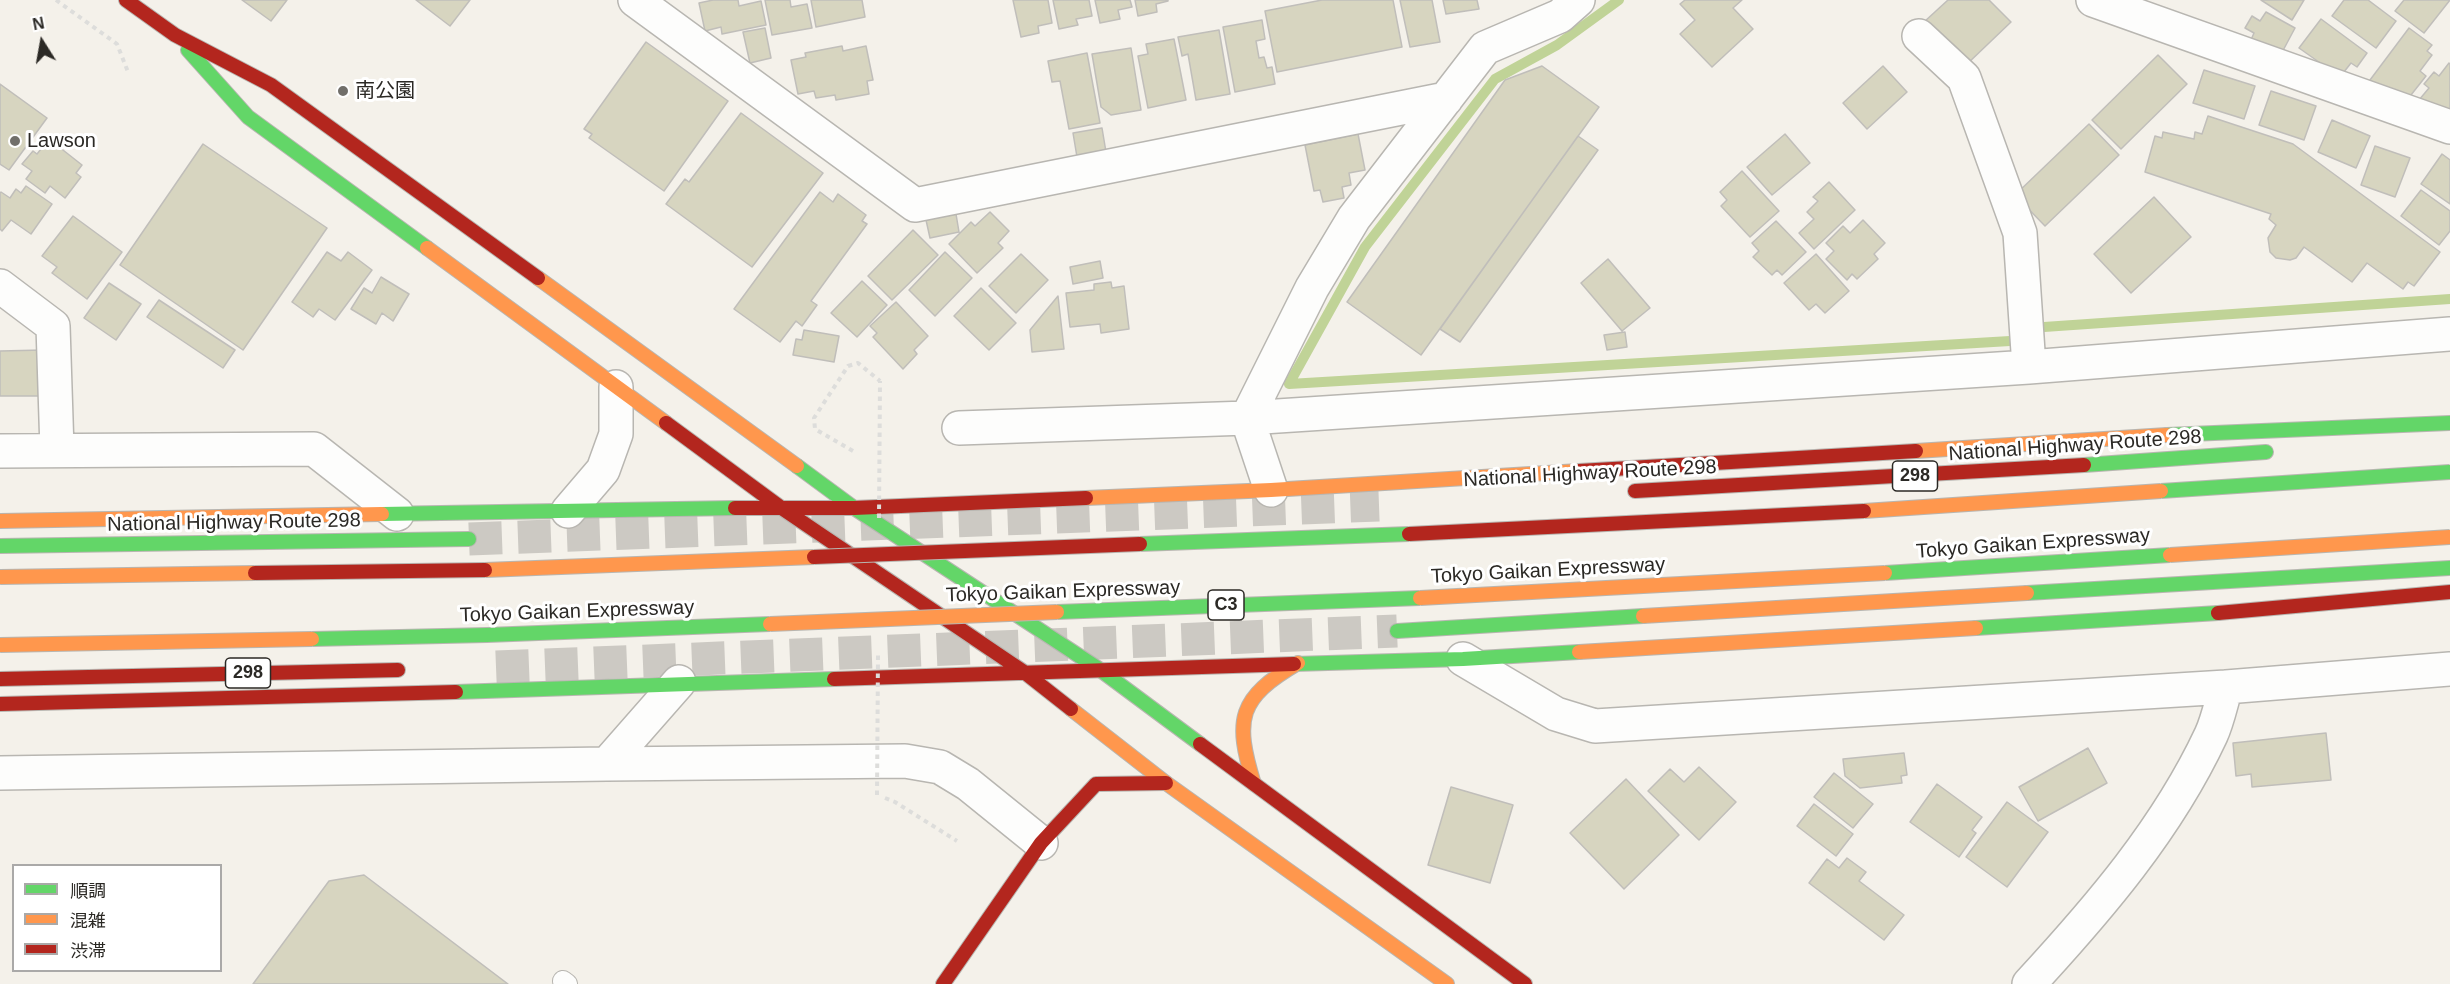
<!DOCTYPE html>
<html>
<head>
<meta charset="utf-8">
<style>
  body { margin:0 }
  #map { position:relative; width:2450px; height:984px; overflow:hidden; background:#f4f1ea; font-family:Helvetica,"Noto Sans JP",sans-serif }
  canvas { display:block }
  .legend { position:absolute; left:12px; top:864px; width:210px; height:108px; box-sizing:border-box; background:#fff; border:2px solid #aaa9a8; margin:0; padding:8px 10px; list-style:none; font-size:18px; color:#2b2925 }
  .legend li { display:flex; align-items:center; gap:12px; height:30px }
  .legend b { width:30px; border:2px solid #aaa9a8 }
  .north { position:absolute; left:12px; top:12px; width:60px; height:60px; -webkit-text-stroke:4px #fff; paint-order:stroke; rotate:349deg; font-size:16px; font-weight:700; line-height:24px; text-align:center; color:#2b2925 }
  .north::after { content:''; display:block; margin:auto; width:21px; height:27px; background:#2b2925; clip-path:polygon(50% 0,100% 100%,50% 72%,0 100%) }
</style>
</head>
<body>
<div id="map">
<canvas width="2450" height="984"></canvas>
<ul class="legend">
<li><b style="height:8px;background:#63d668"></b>順調</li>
<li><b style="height:8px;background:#ff974d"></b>混雑</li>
<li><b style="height:8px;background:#b3261e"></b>渋滞</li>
</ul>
<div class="north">N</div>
</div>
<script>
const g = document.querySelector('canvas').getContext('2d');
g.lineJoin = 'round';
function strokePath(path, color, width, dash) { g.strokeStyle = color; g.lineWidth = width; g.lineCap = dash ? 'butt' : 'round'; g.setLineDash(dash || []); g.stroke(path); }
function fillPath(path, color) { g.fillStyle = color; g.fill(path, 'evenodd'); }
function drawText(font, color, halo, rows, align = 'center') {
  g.font = font + ' Helvetica,"Noto Sans JP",sans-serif'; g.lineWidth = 6; g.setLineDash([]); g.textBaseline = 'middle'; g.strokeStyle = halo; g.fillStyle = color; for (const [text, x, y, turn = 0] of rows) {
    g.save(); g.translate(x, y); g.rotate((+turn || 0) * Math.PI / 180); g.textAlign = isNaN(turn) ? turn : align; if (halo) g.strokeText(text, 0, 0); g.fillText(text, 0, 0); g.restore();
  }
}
strokePath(new Path2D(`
  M1619 0 1557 45 1495 79 1365 247 1289 384 2010 341
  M2044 327 2450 299`), '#c0d397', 10);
const building = new Path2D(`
  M242 0H287L271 21Z
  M416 0H470L450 26Z
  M713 0H738L739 6 761 1 766 25 722 34 721 27 705 31 699 3Z
  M765 0H790L791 7 807 4 812 28 772 35Z
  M811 0H862L865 17 816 27Z
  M1013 0H1048L1052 23 1038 26 1039 33 1021 37Z
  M1053 0H1089L1092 16 1076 19 1078 25 1059 29Z
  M1095 0H1130L1132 7 1118 10 1120 19 1100 23Z
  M1135 0H1168V1L1156 4 1157 12 1138 16Z
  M1322 0H1393L1402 47 1277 72 1265 11Z
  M1400 0H1432L1440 42 1410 47Z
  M1443 0H1477L1479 9 1446 14Z
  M1685 0H1742L1733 8 1753 29 1712 67 1680 34 1695 20 1680 4Z
  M1948 0H1989L2011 22 1965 66 1924 22Z
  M2261 0H2304L2292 20Z
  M2344 0H2368L2396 21 2376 48 2332 16Z
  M2404 0H2450L2424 33 2395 11Z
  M2266 12 2295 28 2279 58 2250 42 2254 33 2245 28 2252 16 2260 21Z
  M2321 19 2367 53 2357 67 2351 63 2340 77 2299 48Z
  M1262 20 1265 39 1256 41 1259 58 1264 57 1267 68 1272 67 1275 84 1235 92 1223 27Z
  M765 28 771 58 750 63 743 32Z
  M2409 28 2432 45 2427 51 2432 55 2420 71 2426 76 2407 100 2397 101 2370 80Z
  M1219 30 1230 94 1196 100 1188 54 1182 56 1178 37Z
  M1174 39 1186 100 1148 108 1138 56 1148 54 1146 44Z
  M646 42 728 101 664 191 589 138 592 134 584 129Z
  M842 46 843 51 866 46 873 80 867 81 869 94 836 100 835 95 816 98 814 91 798 94 791 60 806 57 805 53Z
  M1131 48 1141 110 1111 115 1101 107 1092 54Z
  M1087 53 1100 123 1069 129 1060 81 1052 82 1048 61Z
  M2158 55 2187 84 2121 149 2092 120Z
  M2449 63 2450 64V119L2419 100 2429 88 2424 84 2434 72 2439 76Z
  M1542 66 1599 107 1421 355 1347 302 1505 80Z
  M1883 66 1907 92 1867 129 1843 103Z
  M2204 70 2255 86 2244 119 2193 103Z
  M0 84 47 118 9 170 0 164Z
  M2271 91 2316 106 2304 140 2259 125Z
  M741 113 823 173 752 267 666 204 685 179 689 182Z
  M2208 116 2293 144 2440 252 2414 286 2408 282 2403 289 2367 263 2352 282 2304 247 2296 258 2290 260 2276 258 2270 252 2268 238 2276 225 2269 219 2271 214 2145 172 2155 136 2162 138 2163 132 2194 139 2195 132 2202 134Z
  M2332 120 2370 136 2356 168 2318 152Z
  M2089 124 2119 155 2045 226 2015 195Z
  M1102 128 1106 152 1077 157 1073 133Z
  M1358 134 1365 170 1349 173 1351 185 1342 187 1344 198 1323 202 1320 190 1314 191 1305 145Z
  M1785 134 1810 163 1772 195 1747 167Z
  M1578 136 1598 150 1460 342 1440 329Z
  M49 139 82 165 76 173 81 177 65 198 50 186 45 193 26 179 32 171 22 164 33 151 37 154Z
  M203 144 327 228 243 350 120 265Z
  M2375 146 2410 158 2395 197 2361 185Z
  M2442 154 2450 160V204L2421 184Z
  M1742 171 1779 211 1750 237 1721 206 1727 200 1720 192Z
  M1829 182 1855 210 1814 249 1799 233 1814 219 1807 212 1818 201 1813 197Z
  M26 186 52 204 31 234 11 220 2 231 0 229V193L1 192 10 198 16 189 21 193Z
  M2421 190 2450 211V231L2439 245 2401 216Z
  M820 192 833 202 838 194 866 215 862 221 867 224 811 301 817 305 802 326 796 321 780 342 734 309Z
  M2154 197 2191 237 2131 293 2094 254Z
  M990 212 1009 231 998 243 1003 248 977 273 949 244 971 222 975 226Z
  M956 214 959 232 930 238 926 220Z
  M73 216 122 252 87 299 52 273 57 267 42 256Z
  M1863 220 1885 243 1874 254 1878 259 1857 279 1852 274 1847 280 1826 259 1834 251 1826 243 1843 226 1850 233Z
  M1776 221 1806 252 1782 275 1777 270 1772 275 1753 257 1759 251 1752 243Z
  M913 230 938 255 892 300 868 276Z
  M327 252 341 261 348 252 372 270 335 320 319 309 313 317 292 302Z
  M945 252 972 278 935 316 909 290Z
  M1021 254 1048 280 1016 313 989 286Z
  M1816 254 1849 291 1825 313 1816 304 1809 310 1784 283Z
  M1608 259 1650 308 1622 331 1581 283Z
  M1100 261 1103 278 1073 284 1070 267Z
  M381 277 409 294 393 321 382 313 376 324 351 309 364 288 372 293Z
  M862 281 887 305 857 337 831 313Z
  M1111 282 1112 288 1124 286 1129 329 1101 333 1100 324 1070 327 1066 293 1094 290V284Z
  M109 283 141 304 116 340 84 318Z
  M981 288 1016 323 989 350 954 316Z
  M1058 296 1064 349 1032 352 1030 330Z
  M159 300 235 350 223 368 147 317Z
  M896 302 928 336 914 350 917 354 903 369 873 337 877 333 870 326Z
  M804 330 839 336 834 362 793 355 796 339 802 340Z
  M1625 332 1627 347 1607 350 1604 335Z
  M43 350V396H0V351Z
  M2326 733 2331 780 2252 787 2251 774 2236 776 2233 743Z
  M2088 748 2107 783 2038 821 2019 787Z
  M1904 753 1907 775 1901 776 1902 783 1860 788 1845 776 1843 759Z
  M1699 767 1736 802 1699 840 1648 791 1670 769 1684 782Z
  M1834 773 1873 804 1853 828 1814 797Z
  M1626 779 1679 835 1624 889 1570 833Z
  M1937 784 1982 817 1972 830 1976 833 1959 857 1910 822Z
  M1451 787 1513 805 1490 883 1428 865Z
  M2007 802 2048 832 2007 887 1966 857Z
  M1814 804 1853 834 1836 856 1797 826Z
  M1847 858 1866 872 1859 881 1904 915 1884 940 1809 883 1827 859 1839 868Z
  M364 875 508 984H253L329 881Z`);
fillPath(building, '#d7d5c0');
strokePath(building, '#c0beba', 1.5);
strokePath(new Path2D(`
  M469 539 1379 505
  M496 667 1397 631`), '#ccc9c3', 33, [33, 16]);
const lane = new Path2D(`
  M563 981 567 984`);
const street = new Path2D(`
  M635 0 915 205 1446 99
  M2093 0 2450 127
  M1919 36 1964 78 2020 233 2029 367
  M0 286 53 326 57 450
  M959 428 1247 418 2029 367 2450 334
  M0 451 314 449 397 514
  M1271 490 1247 418 1312 288 1354 218 1485 48 1560 16 1578 0
  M568 511 603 470 616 434V387
  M1463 659 1556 714 1595 726 2226 687 2450 669
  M607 764 905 761 940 767 968 784 1041 843
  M0 773 607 764 679 682
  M2029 984C2099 908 2167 829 2211 735 2218 720 2221 703 2226 687`);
const fast = new Path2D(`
  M188 50 248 117 427 248
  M2167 435 2450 423
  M2084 465 2266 452
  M797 466 854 508 1099 669 1200 744
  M382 514 735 508
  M0 546 469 539
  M2027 593 2450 568
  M1976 628 2218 613
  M1397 631 1643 616
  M1294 664 1463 659 1579 652
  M456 692 834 679`);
const slow = new Path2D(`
  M427 248 666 423
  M538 278 797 466
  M1916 451 2167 435
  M1086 498 1271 490 1579 471
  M0 521 382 514
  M1643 616 2027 593
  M1579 652 1976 628
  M1071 709 1166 783 1447 984
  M1254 784C1234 719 1238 698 1298 663`);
const jam = new Path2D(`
  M126 0 175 35 271 85 538 278
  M666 423 780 507 1024 672 1071 709
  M1579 471 1916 451
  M1635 491 2084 465
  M735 508H854L1086 498
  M2218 613 2450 592
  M0 679 398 670
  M834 679 1294 664
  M0 704 456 692
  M1200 744 1525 984
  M943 984 1041 843 1096 784 1166 783`);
strokePath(lane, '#b8b6b1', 22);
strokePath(street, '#b8b6b1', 36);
strokePath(fast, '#b8b6b1', 16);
strokePath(slow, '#b8b6b1', 16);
strokePath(jam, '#b8b6b1', 16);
strokePath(new Path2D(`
  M56 0 117 44 128 72
  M853 451 815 429 814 418 848 366 858 363 880 381
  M885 798 895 802 957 841`), '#dddddb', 4, [4.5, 4.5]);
strokePath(lane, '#fdfdfc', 20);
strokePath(street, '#fdfdfc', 33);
strokePath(fast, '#63d668', 14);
strokePath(slow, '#ff974d', 14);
strokePath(jam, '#b3261e', 14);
const fastBridge = new Path2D(`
  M2161 491 2450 472
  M1140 544 1409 534
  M1885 573 2170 555
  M1057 612 1420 598
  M312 639 487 635 770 624`);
const slowBridge = new Path2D(`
  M1864 511 2161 491
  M2170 555 2450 537
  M485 570 814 557
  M0 577 255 573
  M1420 598 1885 573
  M770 624 1057 612
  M0 645 312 639`);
const jamBridge = new Path2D(`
  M1409 534 1864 511
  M814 557 1140 544
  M255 573 485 570`);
strokePath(fastBridge, '#b8b6b1', 16, []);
strokePath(slowBridge, '#b8b6b1', 16, []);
strokePath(jamBridge, '#b8b6b1', 16, []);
strokePath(new Path2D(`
  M879 518 880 381
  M877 795 878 655`), '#dddddb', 4, [4.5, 4.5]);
strokePath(fastBridge, '#63d668', 14);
strokePath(slowBridge, '#ff974d', 14);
strokePath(jamBridge, '#b3261e', 14);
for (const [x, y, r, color] of [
  [343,91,6,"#716f6a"],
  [15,141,6,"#716f6a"]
]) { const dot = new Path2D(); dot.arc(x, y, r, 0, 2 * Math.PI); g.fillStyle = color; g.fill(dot); strokePath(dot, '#fff', 2); }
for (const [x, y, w] of [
  [1915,476,45],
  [1226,605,36],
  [248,673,45]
]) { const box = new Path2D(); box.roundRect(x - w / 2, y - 15, w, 30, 4.5); g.fillStyle = '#fff'; g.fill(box); strokePath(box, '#2b2925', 1.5); }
drawText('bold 18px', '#2b2925', null, [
  ["298",1915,476],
  ["C3",1226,605],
  ["298",248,673]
]);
drawText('20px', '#2b2925', '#fff', [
  ["南公園",355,91],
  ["Lawson",27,141]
], 'left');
drawText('20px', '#2b2925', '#fff', [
  ["National Highway Route 298",2075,446,-4],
  ["National Highway Route 298",1590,474,-3],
  ["National Highway Route 298",234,523,-1],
  ["Tokyo Gaikan Expressway",2033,544,-4],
  ["Tokyo Gaikan Expressway",1548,571,-3],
  ["Tokyo Gaikan Expressway",1063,592,-2],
  ["Tokyo Gaikan Expressway",577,612,-2]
]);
</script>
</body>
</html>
